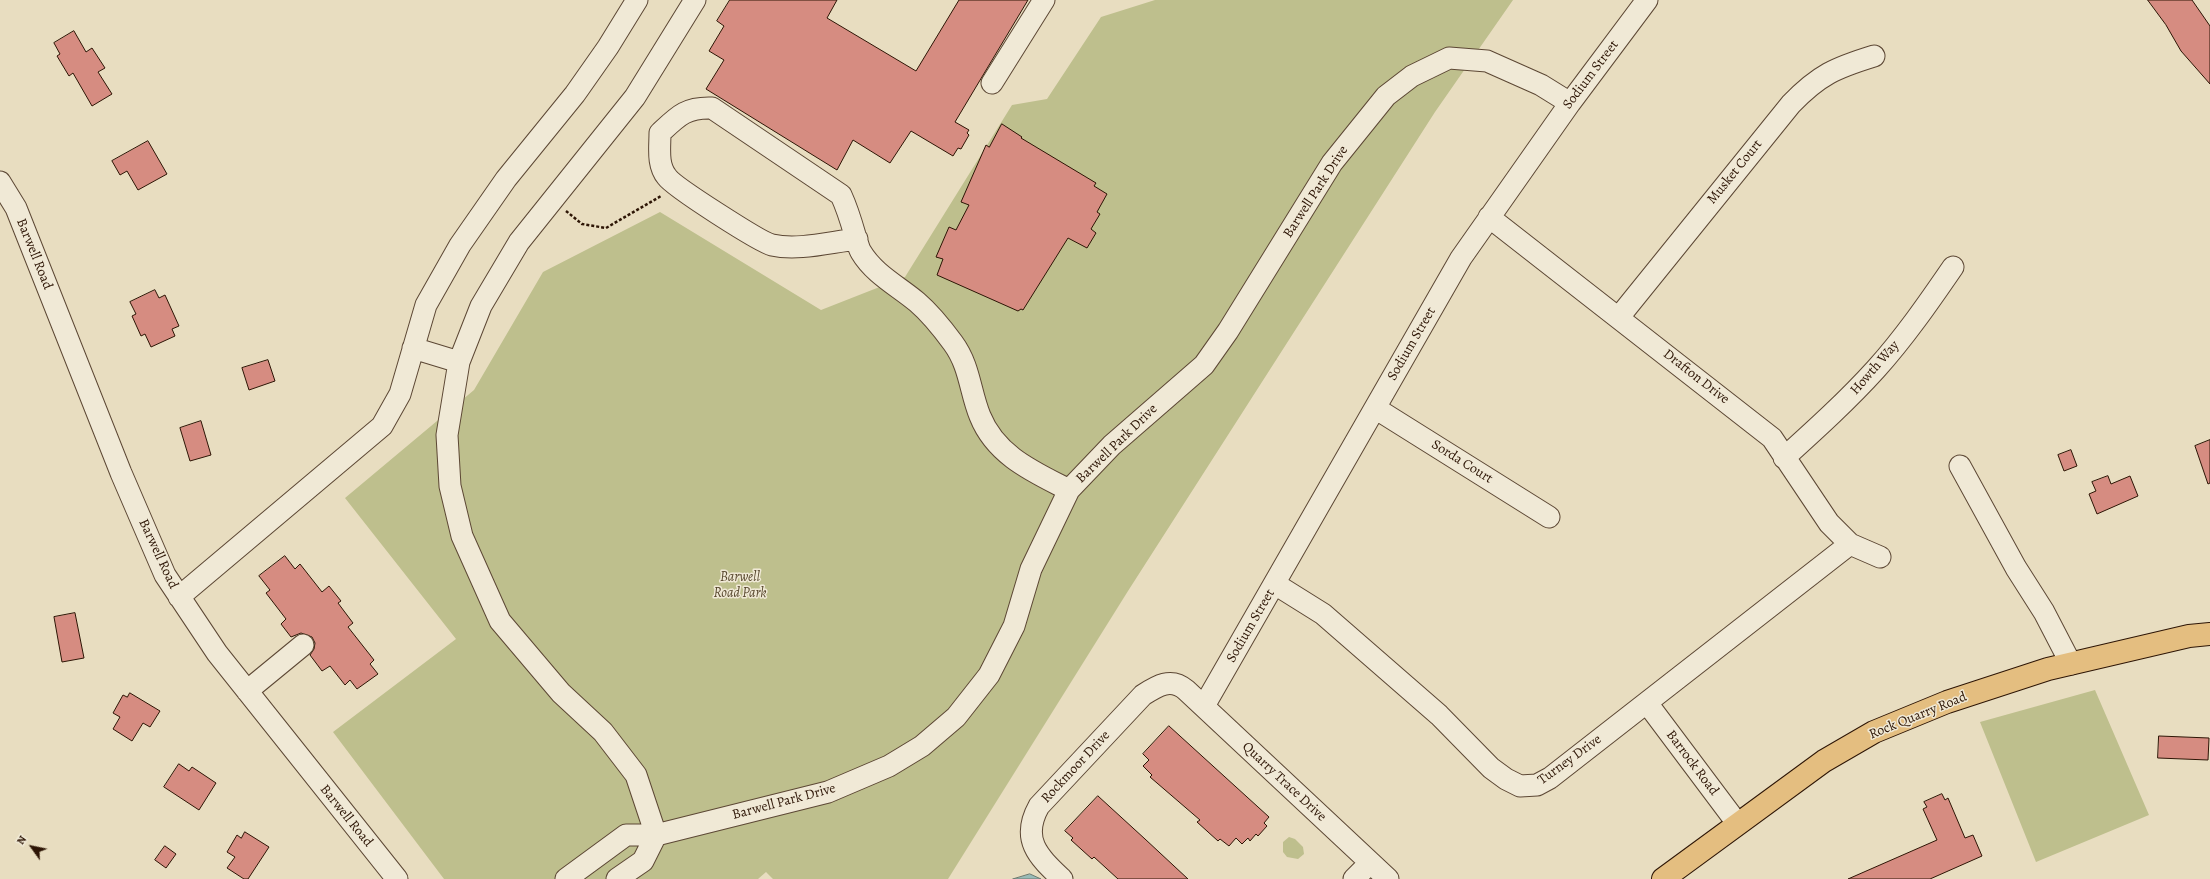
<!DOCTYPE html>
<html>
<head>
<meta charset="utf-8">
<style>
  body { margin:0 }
  #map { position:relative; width:2210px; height:879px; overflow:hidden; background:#e8ddc0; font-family:Alegreya,serif }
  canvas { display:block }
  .north { position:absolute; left:12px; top:827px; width:40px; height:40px; -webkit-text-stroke:3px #f0e9d6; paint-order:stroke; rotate:303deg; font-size:11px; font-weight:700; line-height:16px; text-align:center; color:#2d1505 }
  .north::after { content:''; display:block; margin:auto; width:14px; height:18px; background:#2d1505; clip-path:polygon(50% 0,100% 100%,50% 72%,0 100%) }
</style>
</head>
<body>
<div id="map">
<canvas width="2210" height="879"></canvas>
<div class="north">N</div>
</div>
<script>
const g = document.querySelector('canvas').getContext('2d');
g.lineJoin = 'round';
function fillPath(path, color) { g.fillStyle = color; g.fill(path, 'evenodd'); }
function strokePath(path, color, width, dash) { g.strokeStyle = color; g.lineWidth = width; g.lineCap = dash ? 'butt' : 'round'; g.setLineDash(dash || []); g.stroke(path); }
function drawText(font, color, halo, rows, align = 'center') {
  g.font = font + ' Alegreya,serif'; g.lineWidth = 3; g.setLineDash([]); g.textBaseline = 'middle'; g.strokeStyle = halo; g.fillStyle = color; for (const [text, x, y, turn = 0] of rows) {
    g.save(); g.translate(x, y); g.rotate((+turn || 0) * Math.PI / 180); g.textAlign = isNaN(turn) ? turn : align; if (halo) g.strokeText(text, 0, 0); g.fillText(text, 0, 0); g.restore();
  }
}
fillPath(new Path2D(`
  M1155 0H1513L1435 112 1128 591 948 879H773L766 872 758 879H444L333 732 456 639 345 498 474 390 543 272 660 212 821 310 905 277 1012 105 1047 99 1101 17Z
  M2095 690 2149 815 2036 862 1980 722Z
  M1289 837 1295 839 1303 847 1304 854 1298 859 1287 857 1283 852V842Z`), '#bebf8d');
const water = new Path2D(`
  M1030 874 1041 879H1013Z`);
fillPath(water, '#98bbb7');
strokePath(water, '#6d7970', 1);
const building = new Path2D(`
  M730 0H837L827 18 916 71 959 0H1028L955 122 969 130 967 133 969 135 961 149 958 148 953 156 911 131 890 163 853 140 837 170 706 89 724 60 709 51 724 26 717 21Z
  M2148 0H2192L2210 26V84L2181 51 2166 25Z
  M74 31 86 52 92 48 105 68 98 72 112 94 92 106 73 73 69 76 57 56 60 54 54 43Z
  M1002 124 1022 137 1021 138 1096 183 1094 186 1107 194 1097 212 1100 214 1091 229 1096 233 1087 248 1068 238 1023 310 1021 309 1018 311 937 275 943 259 936 257 949 227 956 230 969 205 961 202 986 145 989 147Z
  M148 141 167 174 138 190 127 171 120 175 112 161Z
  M155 290 159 298 165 295 179 326 172 329 175 336 151 347 145 334 141 336 132 316 136 314 130 302Z
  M268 360 275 381 249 390 242 368Z
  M201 421 211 455 190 461 180 428Z
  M2210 440V483L2208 484 2195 446Z
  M2071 450 2077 466 2064 471 2058 455Z
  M2108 476 2111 484 2130 476 2138 496 2097 514 2089 494 2096 491 2092 482Z
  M285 556 295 569 300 564 322 592 329 586 341 601 338 603 353 623 348 627 374 660 370 664 378 674 357 689 350 680 345 685 330 666 322 671 310 655 314 649 315 643 312 637 301 633 291 637 281 624 286 619 266 593 270 590 259 576Z
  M75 613 84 658 62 662 54 617Z
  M130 693 160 711 150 727 143 723 132 741 113 729 120 717 113 713 123 695 127 697Z
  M1169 726 1269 817 1264 823 1267 826 1258 836 1256 834 1250 841 1248 838 1242 844 1236 838 1229 846 1220 839 1218 841 1197 822 1200 820 1150 777 1152 775 1143 766 1149 760 1143 754Z
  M2159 736 2209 738 2208 760 2158 758Z
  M179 764 189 771 192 767 216 783 199 810 164 787Z
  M1942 794 1945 800 1948 798 1965 838 1973 835 1982 856 1930 879H1848L1937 840 1923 809 1927 807 1924 802Z
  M1098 796 1145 839 1188 879H1118L1094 857 1092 859 1071 840 1073 838 1065 831Z
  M245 832 269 847 248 879H244L227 868 235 857 227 852 237 835 241 838Z
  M165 846 176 854 166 868 155 860Z`);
fillPath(building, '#d68c81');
strokePath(building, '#2d1505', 1);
const minor = new Path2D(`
  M992 83 1044 0
  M0 182 16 208 121 473 165 575 217 653 397 879
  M1489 217 1772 438 1829 523 1850 544 1880 557
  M857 239C830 242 798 251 772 245 760 242 674 187 667 177 657 165 660 148 660 133 678 116 686 107 712 108L841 195C847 208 851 221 855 235 857 240 858 247 861 252 874 274 898 286 917 302 931 314 942 328 953 343 970 366 970 392 980 416 996 456 1034 472 1069 490
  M1619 317 1791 104C1819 75 1835 68 1874 56
  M413 348 459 362
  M1375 408 1549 517
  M1784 458C1816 429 1847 401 1876 369 1904 338 1929 302 1953 267
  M1960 466 2016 568 2044 612 2071 664
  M1275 584 1323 614 1439 715 1491 768 1506 779 1520 786 1537 785 1550 778 1850 544
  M179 597 382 426 400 394 426 305 460 245 506 179 575 94 608 47 637 0
  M247 691 303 645
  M1647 703 1737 823
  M1204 706 1461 258 1570 103 1647 0
  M656 835 636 775 603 732 561 693 500 621 462 536 450 486 447 435 459 362 481 306 519 242 635 97 695 0
  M566 879 626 835H656L828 792 889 766 922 746 956 717 989 675 1014 626 1031 569 1069 490 1112 445 1204 365 1228 331 1332 163 1386 96 1412 76 1449 58 1487 61 1541 85 1570 103
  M617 879 643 861 656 835
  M1062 879C1039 857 1020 840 1039 806L1143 695C1157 686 1171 677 1186 690L1388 879
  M1354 879 1370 863`);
const major = new Path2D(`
  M1663 879 1824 761 1874 732 1947 702 2048 669 2189 636 2210 634`);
strokePath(minor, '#5c4734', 23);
strokePath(major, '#2d1505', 24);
strokePath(new Path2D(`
  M566 211 582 224 606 228 661 196`), '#2d1505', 2.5, [3, 2]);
strokePath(minor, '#f0e9d6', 21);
strokePath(major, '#e4be80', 22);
drawText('14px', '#2d1505', '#f0e9d6', [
  ["Sodium Street",1591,75,-53],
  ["Musket Court",1735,172,-51],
  ["Barwell Park Drive",1316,192,-57],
  ["Barwell Road",34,254,68],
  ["Sodium Street",1412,344,-60],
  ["Howth Way",1875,368,-49],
  ["Drafton Drive",1696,377,38],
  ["Barwell Park Drive",1117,444,-44],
  ["Sorda Court",1462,462,32],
  ["Barwell Road",158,554,65],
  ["Sodium Street",1251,626,-60],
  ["Rock Quarry Road",1918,716,-22],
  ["Turney Drive",1570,760,-36],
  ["Barrock Road",1692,763,53],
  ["Rockmoor Drive",1076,767,-47],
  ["Quarry Trace Drive",1284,782,43],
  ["Barwell Park Drive",784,802,-15],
  ["Barwell Road",346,816,51]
]);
drawText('italic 14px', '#58482e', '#f0e9d6', [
  ["Barwell",740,578],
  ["Road Park",740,594]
]);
</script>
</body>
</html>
